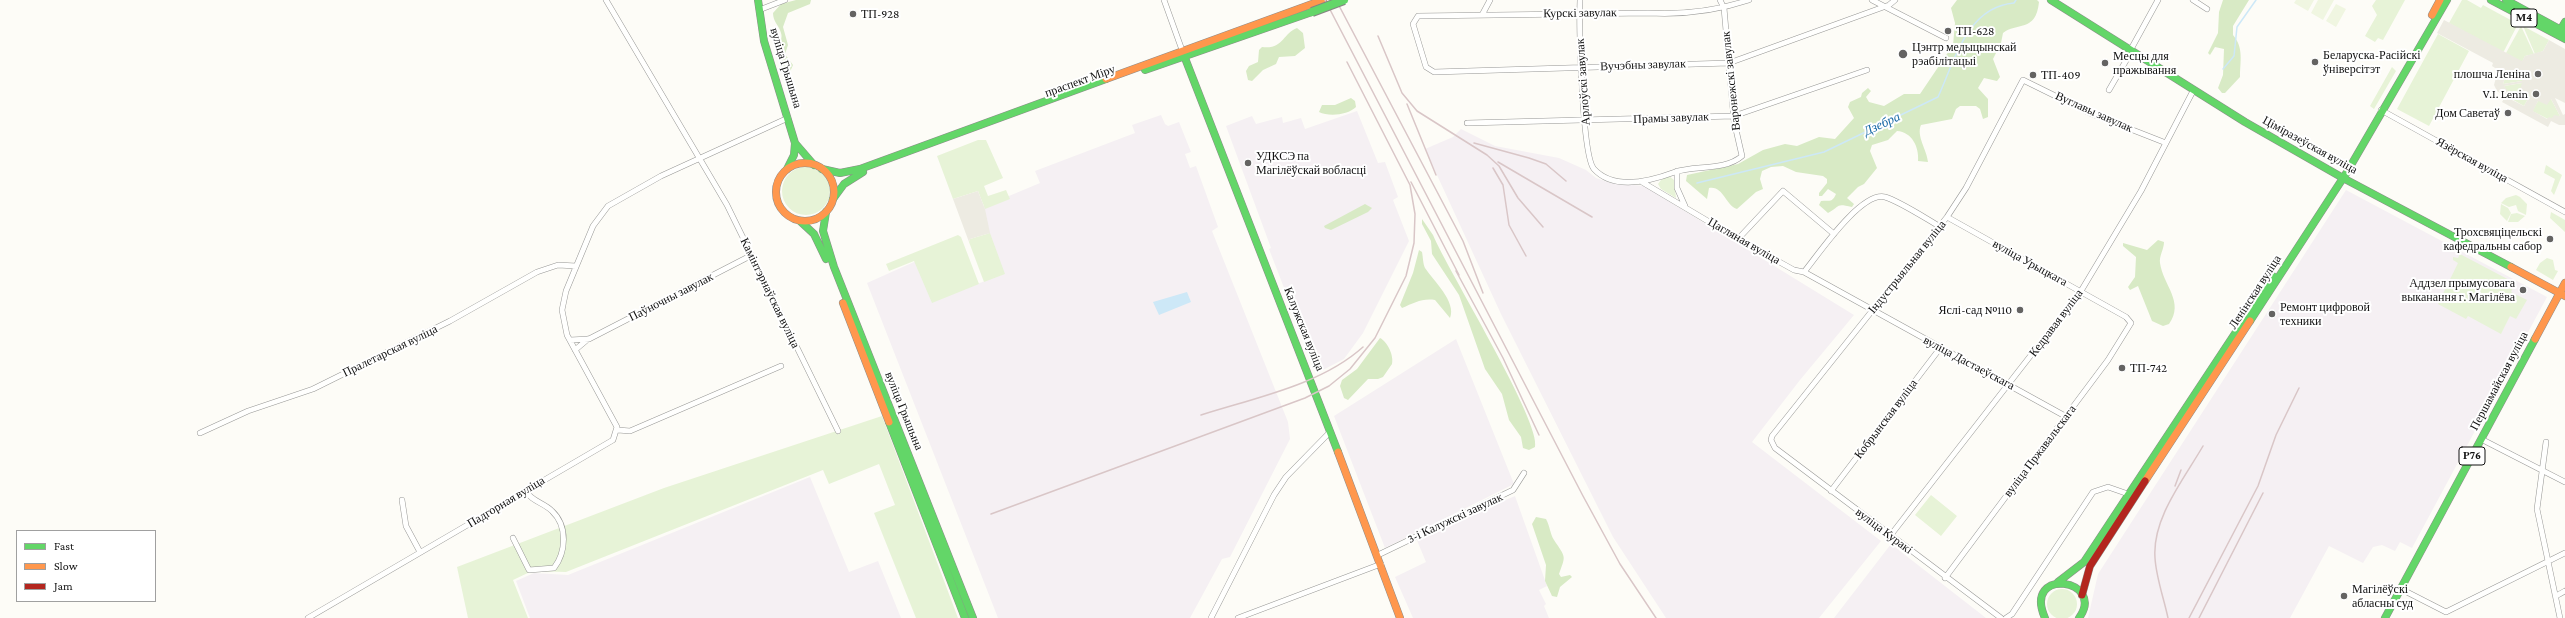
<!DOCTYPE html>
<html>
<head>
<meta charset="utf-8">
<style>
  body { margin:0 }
  #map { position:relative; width:2565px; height:618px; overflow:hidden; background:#fdfcf7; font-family:"Crimson Pro",serif }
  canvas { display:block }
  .legend { position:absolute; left:16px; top:530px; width:140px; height:72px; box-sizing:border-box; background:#fff; border:1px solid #a0a0a0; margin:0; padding:5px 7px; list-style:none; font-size:12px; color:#111 }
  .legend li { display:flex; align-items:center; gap:8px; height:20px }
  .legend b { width:20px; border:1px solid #a0a0a0 }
</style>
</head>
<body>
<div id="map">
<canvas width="2565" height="618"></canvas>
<ul class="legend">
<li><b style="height:5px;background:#63d668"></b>Fast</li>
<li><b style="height:5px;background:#ff974d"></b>Slow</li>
<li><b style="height:5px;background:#b3261e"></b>Jam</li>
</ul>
</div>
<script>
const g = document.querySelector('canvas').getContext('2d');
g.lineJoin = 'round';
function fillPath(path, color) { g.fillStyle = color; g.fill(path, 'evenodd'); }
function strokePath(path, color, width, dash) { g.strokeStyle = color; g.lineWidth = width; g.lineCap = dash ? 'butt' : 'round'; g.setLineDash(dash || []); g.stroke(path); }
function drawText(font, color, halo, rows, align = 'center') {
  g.font = font + ' "Crimson Pro",serif'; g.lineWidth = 4; g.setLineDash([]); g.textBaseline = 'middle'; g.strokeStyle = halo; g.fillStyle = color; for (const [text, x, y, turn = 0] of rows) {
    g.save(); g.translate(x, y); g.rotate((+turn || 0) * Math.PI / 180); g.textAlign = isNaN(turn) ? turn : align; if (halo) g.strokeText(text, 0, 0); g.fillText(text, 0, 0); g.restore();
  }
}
fillPath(new Path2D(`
  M1357 111 1378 163 1385 162 1398 197 1393 200 1409 241 1363 333 1344 359 1317 373 1269 249 1271 248 1226 126 1252 116 1256 124 1282 117 1283 123 1301 118 1305 129Z
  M1161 115 1165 124 1168 126 1179 122 1191 152 1185 154 1190 168 1196 166 1218 227 1212 231 1288 422 1290 439 1230 557 1222 559 1190 618H998L867 283 923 258 937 299 1001 275 978 209 1040 183 1035 171 1135 133 1132 125Z
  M1461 129 1495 146 1559 158 1586 170 1596 178 1611 183 1644 186 1854 315 1800 380 1752 442 1881 541 1819 618H1666L1613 537 1501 314 1425 149 1453 137Z
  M2346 190 2547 297 2412 548 2400 542 2395 551 2382 545 2373 547 2363 563 2329 546 2290 618H2088L2098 574Z
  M1456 339 1514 484 1385 548 1334 416Z
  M810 477 849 572 878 561 901 618H530L516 581 534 573 568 575Z
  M1515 496 1547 586 1539 590 1546 604 1544 606 1549 618H1413L1395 577 1426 562 1416 538Z
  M1891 544 1986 618H1834Z`), '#f5f0f3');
fillPath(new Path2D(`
  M2376 0H2405L2383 40 2378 38 2375 42 2365 36 2377 15 2372 6Z
  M2462 0H2467L2481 8 2483 5 2518 24 2503 53 2449 23Z
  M2521 26 2534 54 2525 56 2522 62 2506 53Z
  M2523 26 2549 40 2543 51 2535 54Z
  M2438 34 2469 51 2429 126 2397 109Z
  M2392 67 2396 71 2374 109 2370 106Z
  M2507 72 2522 80V81L2503 84Z
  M2522 83 2530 95 2524 106 2508 97 2504 86Z
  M2551 99 2560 116 2548 119 2532 111 2538 101Z
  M978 140H986L1003 178 984 186 988 196 1006 190 1010 199 985 209 978 191 953 199 937 156Z
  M2546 165 2562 175 2554 195 2551 191 2555 179 2544 173Z
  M782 191a24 24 0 1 1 48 0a24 24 0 1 1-48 0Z
  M1669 176 1674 180 1676 198 1661 189 1658 184 1661 180Z
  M2516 195 2520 197 2516 205 2509 207 2501 203 2506 198Z
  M2520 197 2527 204 2526 215 2518 211 2516 205Z
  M2501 204 2508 208 2511 213 2507 221 2500 214Z
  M2551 212 2565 220V232L2550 218Z
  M2517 213 2525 216 2518 222H2508L2511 214Z
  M990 233 1005 274 984 282 969 242 970 239Z
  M958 235 961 237 979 284 932 303 914 261 889 271 886 264Z
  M2460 254 2515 283 2511 292 2527 300 2516 319 2510 316 2501 334 2468 316 2466 319 2438 304 2458 263 2453 260V257L2458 258Z
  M2547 258 2553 260 2555 270 2558 271 2553 280 2536 270 2540 263Z
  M882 416 958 618H916L874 513 895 505 879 464 829 484 823 470 566 572 532 571 513 580 528 618H468L457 567 664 488Z
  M1931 495 1957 516 1941 536 1915 515Z
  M2047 604a15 15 0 1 1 30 0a15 15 0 1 1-30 0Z`), '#e7f3d7');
fillPath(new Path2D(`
  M796 0H811L810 4 788 13 783 27 788 45 785 54 793 65 789 74C783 70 777 56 778 48 779 42 783 39 781 33 779 25 773 22 773 13L781 4Z
  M1957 0H2037L2039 2C2036 33 2016 22 2003 33L2001 43 1993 59 2000 77 1997 81 1984 78 1978 88 1988 99V117L1983 119 1980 109 1976 106H1960L1956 109 1952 119 1921 125C1916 136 1927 150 1928 162L1918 161C1919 147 1912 132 1897 131L1888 140 1872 145 1870 151 1877 168 1864 184 1858 187 1847 198 1854 204 1852 207C1835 203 1841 206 1828 213L1819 205 1821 201C1830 200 1832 203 1836 194L1828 189 1822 196H1819V193L1827 183V179L1823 176 1796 172 1783 166 1771 167 1762 171 1760 179 1763 189 1756 192 1737 209C1726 206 1723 185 1709 188L1707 199 1686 181 1687 175 1738 164 1763 150 1785 144 1797 146 1819 137 1835 139 1854 118 1848 107 1850 102 1861 97 1862 93 1868 88 1871 91 1866 97 1869 102 1884 106 1904 94H1920L1953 45 1955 23 1951 8Z
  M2223 0H2249L2233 26V35C2244 48 2240 61 2240 77L2225 93H2222L2218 88 2223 75 2224 49 2215 47 2210 55 2208 53 2218 33 2219 12Z
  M1297 28 1303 33 1305 48 1295 56 1279 57 1276 64 1263 70 1252 81 1248 80 1246 71 1249 66 1258 62 1259 50 1262 47C1283 50 1283 33 1297 28Z
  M1351 98 1355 101 1356 107C1348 115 1329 117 1319 112L1322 105H1335Z
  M1365 204 1372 208 1368 212 1331 230 1325 228 1324 226Z
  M1422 219 1433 235C1447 269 1542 423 1535 447L1529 450 1523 448 1521 437 1509 420 1502 394 1485 369 1459 295 1432 254 1431 241 1422 224Z
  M2158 240 2164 242C2164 249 2159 256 2160 263 2163 285 2185 302 2169 324L2163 326 2152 321 2138 286 2130 290 2128 287 2135 277 2136 257 2123 246V243L2147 250Z
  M1419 250 1422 252C1423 257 1423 264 1425 268 1433 280 1457 302 1450 318L1435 300C1422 298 1414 303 1402 308L1400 305 1413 273Z
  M1380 338C1388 342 1394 356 1392 364L1383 377 1378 379H1368L1348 400 1344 398 1340 386 1342 380 1357 369Z
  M1536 517 1546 519C1550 526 1550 534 1554 540 1566 558 1566 555 1559 574L1561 577 1570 575 1572 577 1560 587 1557 597 1552 596 1545 581 1546 565 1532 524Z`), '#d8eac5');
fillPath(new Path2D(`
  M2296 0H2314L2308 11 2294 3Z
  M2318 0H2334L2323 20 2311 13Z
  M2336 4 2346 9 2336 27 2326 21Z`), '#f0f6e1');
fillPath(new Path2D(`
  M2444 20 2522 61 2525 56 2543 51 2549 40 2565 49V103L2555 98 2563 115 2565 114V125H2559L2551 121 2548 127 2502 102 2505 97 2497 91 2494 85 2498 70 2492 66 2493 63 2437 33ZM2507 72 2522 80V81L2503 84ZM2522 83 2520 90 2530 95 2524 106 2508 98V91L2504 86ZM2551 99 2560 116 2554 115 2552 118 2549 117 2547 119 2533 111 2538 101 2547 105Z
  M978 191 985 209 990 233 970 239 969 242 953 199Z`), '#edebe2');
fillPath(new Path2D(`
  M1187 292 1191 302 1159 315 1153 302Z`), '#cde8f7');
strokePath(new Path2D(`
  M2223 69 2234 56 2237 27 2256 0
  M1697 183 1824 152 1938 97C1955 60 1967 7 2014 3L2016 0`), '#cde8f7', 1.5);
const street = new Path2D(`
  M606 0 727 205 838 431
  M1164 0 1182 50
  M1580 0C1579 24 1582 156 1594 169 1614 191 1651 181 1675 172 1695 165 1725 171 1742 156L1734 121 1724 8 1720 0
  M1749 0C1716 11 1683 15 1648 13L1418 16 1413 24 1426 67 1434 72 1729 63 1889 5 1895 0
  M1872 0 1946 38
  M2193 0 2207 9
  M759 10 785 0
  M1482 15 1490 0
  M2130 51 2158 0
  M2109 90 2131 52
  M2381 110 2565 212
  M1467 123 1734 116 1867 70
  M1677 171V188L1685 206
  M1642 182 1738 239 1794 270 1804 272 2065 416
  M1738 239 1783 191 1834 234
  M1804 272C1818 255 1861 191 1885 197 1899 201 1925 218 1939 226
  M570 340 589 339 752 255
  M575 350 588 339
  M618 430 630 431 781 366
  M200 433 248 411 313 389 450 321 537 272 558 265 576 266
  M2481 439 2565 482
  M2546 442 2537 509 2560 618
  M1831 491 1941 347
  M402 500 406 526 420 552
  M1890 536 2081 291 2141 191 2193 91
  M513 538 529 570 554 568C566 552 568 526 552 511 543 502 532 502 525 490
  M1378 555 1513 490 1524 473
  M1945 578 2108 360 2131 323 2126 317 1947 217
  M2401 589 2446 612 2565 553
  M2556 596 2565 591
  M308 618 613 440 617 427 567 335 562 310 566 291 593 226 608 206 661 176 788 118
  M1211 618 1274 495 1286 477 1330 432
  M1238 618 1381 564
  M2001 618 1775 448 1771 440 1772 436 1947 217 1966 188 2023 80 2092 114 2166 143
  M2006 618 2012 614 2093 492 2108 487 2131 495`);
const fast = new Path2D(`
  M758 0 764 41 795 143 814 165
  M2051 0 2245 122 2343 178 2511 267
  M2491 0 2565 39
  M2506 0 2565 32
  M2558 34 2565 22
  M1183 53 1338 452
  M1145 70 1312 12
  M787 169 794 155 795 143
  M822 169 840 173 860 169 1106 79
  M833 199 844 184 863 172
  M826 212 823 231 834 267 973 618
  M800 221 814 234 826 259
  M2250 321 2347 172 2447 0
  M889 422 965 618
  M2058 582 2084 562 2273 276
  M2045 618C2022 566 2107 579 2079 618
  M2385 618 2535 339`);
const slow = new Path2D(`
  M2432 15 2440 0
  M1106 79 1323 0
  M776 192a29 29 0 1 1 58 0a29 29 0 1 1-58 0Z
  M2511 267 2565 296
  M843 303 889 422
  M2535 339 2565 283
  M1338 452 1400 618
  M2145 481 2250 321`);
const jam = new Path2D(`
  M2082 595 2090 566 2145 481`);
strokePath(street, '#979795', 6);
strokePath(fast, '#8e8d8b', 8);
strokePath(slow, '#8e8d8b', 8);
strokePath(jam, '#8e8d8b', 8);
strokePath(street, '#fffffe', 5);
strokePath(fast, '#63d668', 7);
strokePath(slow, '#ff974d', 7);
strokePath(jam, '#b3261e', 7);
strokePath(new Path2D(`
  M1325 0 1583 496 1620 564 1656 618
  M1336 0 1463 241 1483 293
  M1378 36 1402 93 1417 111 1487 155 1499 166 1518 198 1543 227
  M1407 104 1436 175
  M1474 143 1529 158 1546 164 1566 181
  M1498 162 1592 217
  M1493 168 1503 185 1509 225 1526 256
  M1411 182 1459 275
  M1456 271 1503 358 1539 435
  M1201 415C1254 398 1321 385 1363 347
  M2175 486 2181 470
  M991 514 1305 398 1329 386 1350 369 1375 338 1406 276 1414 243 1415 214 1410 185 1347 62
  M2168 618C2164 599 2156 577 2155 558 2152 518 2184 479 2203 446
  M2189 618 2258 486 2276 435 2299 388
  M2199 618 2263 493`), '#d9c6c7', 1.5);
const fastBridge = new Path2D(`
  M1312 12 1344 0`);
strokePath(fastBridge, '#858482', 10, []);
strokePath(fastBridge, '#63d668', 8);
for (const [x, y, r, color] of [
  [853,14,4,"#646362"],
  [1948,31,4,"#646362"],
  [1903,54,5,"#646362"],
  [2315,62,4,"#646362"],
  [2105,63,4,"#646362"],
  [2538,74,4,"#646362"],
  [2033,75,4,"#646362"],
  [2536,94,4,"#646362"],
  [2508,113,4,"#646362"],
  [1248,163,4,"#646362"],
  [2550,239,4,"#646362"],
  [2523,290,4,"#646362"],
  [2020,310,4,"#646362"],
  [2272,314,4,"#646362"],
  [2122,368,4,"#646362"],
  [2344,596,4,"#646362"]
]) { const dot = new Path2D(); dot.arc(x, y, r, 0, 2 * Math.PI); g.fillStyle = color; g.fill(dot); strokePath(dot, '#fff', 1.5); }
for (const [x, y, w] of [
  [2524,18,26],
  [2472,456,26]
]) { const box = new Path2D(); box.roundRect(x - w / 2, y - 9, w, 18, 3); g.fillStyle = '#fff'; g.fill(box); strokePath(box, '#111', 1); }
drawText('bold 11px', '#111', null, [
  ["М4",2524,18],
  ["Р76",2472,456]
]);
drawText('12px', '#111', '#fff', [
  ["Курскі завулак",1580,13,-1],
  ["Вучэбны завулак",1643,65,-2],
  ["вуліца Грышына",786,68,73],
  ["праспект Міру",1080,81,-20],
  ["Варонежскі завулак",1731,81,-96],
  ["Арлоўскі завулак",1583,82,-94],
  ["Вуглавы завулак",2094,112,24],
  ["Прамы завулак",1671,118,-2],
  ["Ціміразеўская вуліца",2310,145,29],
  ["Язёрская вуліца",2472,160,29],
  ["Цагляная вуліца",1744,241,30],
  ["вуліца Урыцкага",2030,263,29],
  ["Індустрыяльная вуліца",1907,267,-51],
  ["Ленінская вуліца",2255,292,-57],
  ["Камінтэрнаўская вуліца",770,293,64],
  ["Паўночны завулак",671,297,-27],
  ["Кедравая вуліца",2056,323,-53],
  ["Калужская вуліца",1304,329,68],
  ["Пралетарская вуліца",390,351,-26],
  ["вуліца Дастаеўскага",1969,363,28],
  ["Першамайская вуліца",2499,381,-62],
  ["вуліца Грышына",904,411,68],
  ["Кобрынская вуліца",1886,419,-53],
  ["вуліца Пржавальскага",2040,451,-53],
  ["Падгорная вуліца",506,502,-31],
  ["3-і Калужскі завулак",1455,518,-25],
  ["вуліца Куракі",1884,531,37]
]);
drawText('12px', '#111', '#fff', [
  ["ТП-928",861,14],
  ["ТП-628",1956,31],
  ["Цэнтр медыцынскай",1912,47],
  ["рэабілітацыі",1912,61],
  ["Беларуска-Расійскі",2323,55],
  ["ўніверсітэт",2323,69],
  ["Месцы для",2113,56],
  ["пражывання",2113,70],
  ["плошча Леніна",2530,74,"right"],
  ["ТП-409",2041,75],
  ["V.I. Lenin",2528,94,"right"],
  ["Дом Саветаў",2500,113,"right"],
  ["УДКСЭ па",1256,156],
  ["Магілёўскай вобласці",1256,170],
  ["Трохсвяціцельскі",2542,232,"right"],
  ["кафедральны сабор",2542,246,"right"],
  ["Аддзел прымусовага",2515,283,"right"],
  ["выканання г. Магілёва",2515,297,"right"],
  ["Ремонт цифровой",2280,307],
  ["техники",2280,321],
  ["Яслі-сад №110",2012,310,"right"],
  ["ТП-742",2130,368],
  ["Магілёўскі",2352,589],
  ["абласны суд",2352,603]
], 'left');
drawText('italic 13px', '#1768a6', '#fff', [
  ["Дзебра",1882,124,-25]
]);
</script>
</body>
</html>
